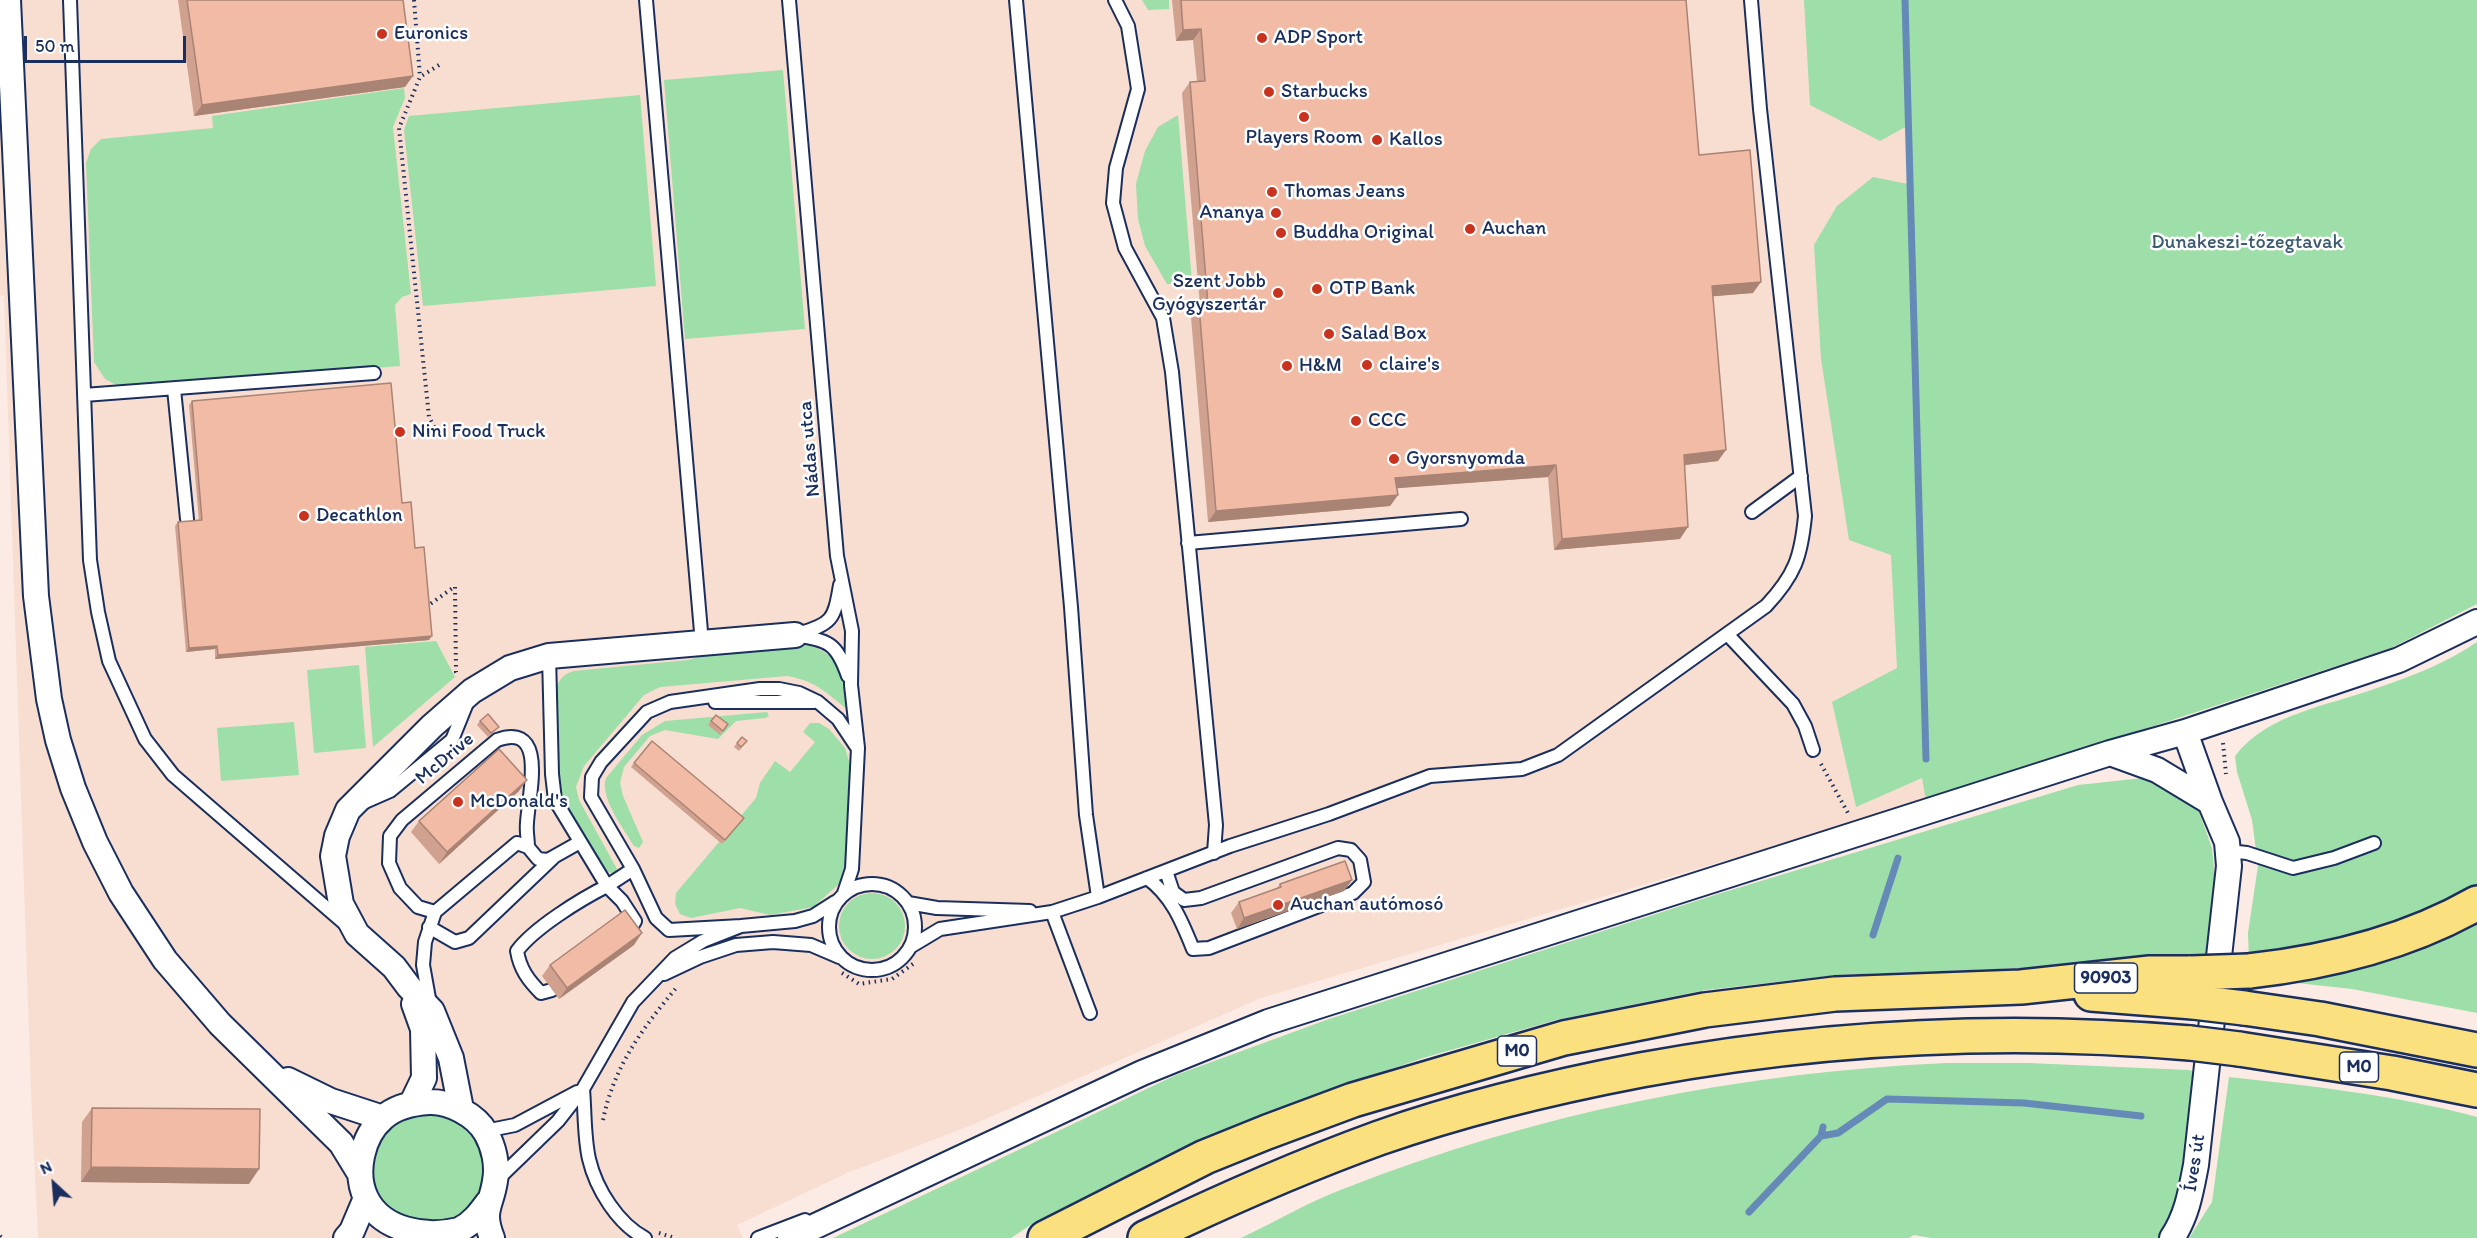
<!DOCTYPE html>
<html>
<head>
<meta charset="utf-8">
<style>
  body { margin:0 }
  #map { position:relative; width:2477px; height:1238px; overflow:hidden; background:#fbebe4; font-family:Itim,sans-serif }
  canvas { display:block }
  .north { position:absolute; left:24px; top:1154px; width:60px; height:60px; -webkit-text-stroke:4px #fff; paint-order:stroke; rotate:334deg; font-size:16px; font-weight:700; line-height:24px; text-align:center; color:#1b2f5e }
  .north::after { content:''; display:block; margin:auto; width:21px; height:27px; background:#1b2f5e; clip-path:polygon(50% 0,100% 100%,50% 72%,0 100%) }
  .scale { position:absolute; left:24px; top:36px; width:162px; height:27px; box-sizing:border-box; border:3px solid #1b2f5e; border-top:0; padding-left:8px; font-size:18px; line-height:21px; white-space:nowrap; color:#1b2f5e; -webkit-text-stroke:4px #fff; paint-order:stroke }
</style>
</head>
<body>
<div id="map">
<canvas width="2477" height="1238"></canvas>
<div class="north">N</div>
<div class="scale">50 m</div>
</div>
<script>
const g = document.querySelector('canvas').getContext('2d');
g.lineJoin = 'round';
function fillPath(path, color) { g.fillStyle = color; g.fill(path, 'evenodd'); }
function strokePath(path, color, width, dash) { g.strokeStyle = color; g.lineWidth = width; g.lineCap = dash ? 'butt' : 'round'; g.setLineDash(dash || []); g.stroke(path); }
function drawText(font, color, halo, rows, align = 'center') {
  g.font = font + ' Itim,sans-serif'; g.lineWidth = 5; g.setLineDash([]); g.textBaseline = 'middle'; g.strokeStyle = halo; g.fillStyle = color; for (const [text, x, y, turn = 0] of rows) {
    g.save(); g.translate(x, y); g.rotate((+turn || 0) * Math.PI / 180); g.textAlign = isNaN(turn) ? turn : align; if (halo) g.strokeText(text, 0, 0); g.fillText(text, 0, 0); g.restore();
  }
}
fillPath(new Path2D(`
  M0 0H1905L1917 740 1926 801 1261 998 972 1125 847 1173 737 1225 743 1238H38L31 1092 4 296 0 295Z`), '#f8ddd1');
fillPath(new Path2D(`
  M1142 0H1169V9L1148 10Z
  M1804 0H2477V604L2391 648 1926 801 1922 778 1856 807 1832 702 1897 668 1891 555 1849 540 1821 359 1814 245 1837 206 1873 177 1908 184 1907 126 1880 141 1810 105Z
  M783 70 805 329 685 339 664 80Z
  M404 88 405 98 393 127 411 294 402 297 395 305 400 366 122 388 105 379 94 362 86 163 91 149 101 139 213 128 212 116Z
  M640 95 656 286 423 306 404 130 409 116Z
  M1178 115 1192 282 1167 284 1145 246 1138 219 1136 184 1145 151 1158 127Z
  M436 641 455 677 373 747 365 647Z
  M2477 642V894L2428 921 2249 960 2248 933 2258 866 2252 820 2237 772 2235 756C2268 713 2328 706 2377 688 2412 676 2447 663 2477 642Z
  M806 644C844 656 842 676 849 711 827 693 816 681 787 676L660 687 644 695 584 766 576 787 579 800 617 869 616 874 604 871 563 800 560 788 556 688C560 678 564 674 574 671L688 660 710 654Z
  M359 665 366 748 314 753 307 670Z
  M767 712 769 716 765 718 736 721 718 739 665 730 650 736 624 767 620 783 623 796 643 842 639 848 634 846C624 829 599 797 606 778L642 735 665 721Z
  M294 722 299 775 221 781 217 728Z
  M810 723H819L829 729 845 748 851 768 845 866 839 884 813 907 770 915 740 908 691 918 680 914 675 904 676 893 756 798 760 783 775 761 790 772 815 742 803 732Z
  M2143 778 2173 789 2198 809 2212 848 2216 887 2208 930 2210 961 1838 975 1706 990 1556 1020 1423 1058 1264 1113 1125 1177 1035 1222 1011 1238H833L1176 1075 1329 1019 1718 894 2078 785Z
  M839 926a33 33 0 1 1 66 0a33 33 0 1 1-66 0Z
  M2477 920V1013L2352 989 2297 983 2380 962 2438 941Z
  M1947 1063H2028L2189 1070 2201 1074 2193 1165 2167 1238H1931L1914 1235 1909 1238H1241C1275 1222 1308 1202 1343 1189 1535 1113 1742 1072 1947 1063Z
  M2229 1077C2312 1086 2396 1095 2477 1117V1238H2189L2212 1202Z
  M373 1169a56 56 0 1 1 112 0a56 56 0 1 1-112 0Z`), '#9edea8');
strokePath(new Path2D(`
  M1905 0 1926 759
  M1873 935 1898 858
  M1821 1136 1838 1133 1887 1099 2024 1103 2141 1116
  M1749 1212 1821 1136 1823 1127`), '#658ab7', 7);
const service = new Path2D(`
  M70 0 90 560 98 612 109 661 145 739 173 775 344 923
  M646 0 702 643
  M789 0 837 556 852 631 851 685 858 748 852 869 844 893
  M1016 0 1071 607 1086 815 1098 897
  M1115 0 1128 26 1138 89 1116 168 1113 203 1125 248 1163 318 1172 372 1216 825 1214 853
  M174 389 187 519
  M84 395 374 373
  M1752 512 1801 476
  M1188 543 1461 519
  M798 634C832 623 834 621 840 585
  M1727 634 1793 704 1805 726 1813 750
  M795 635C829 641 836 642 848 676
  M549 656 552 774 555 800 607 886 633 869
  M715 702H814
  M365 802 390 791 452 740 467 703
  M2228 851 2247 853 2293 868 2334 858 2374 843
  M1147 878C1172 896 1182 922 1193 949L1209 948 1353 893 1364 882 1360 860 1351 850 1338 848 1201 898 1184 900 1173 892 1166 871
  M829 927a43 43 0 1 1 86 0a43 43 0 1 1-86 0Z
  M908 903 937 908 1030 911
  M435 912 418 907 400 888 389 863 390 836 402 820 497 740C549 721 528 797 527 823 526 831 528 839 528 847
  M1052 912 1090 1013
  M741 926 669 930 656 918 633 869 591 797 592 777 601 762 647 712 670 702 760 689H779L799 693 818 702 838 719 856 746
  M429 927 455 942 469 938 553 858
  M910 947 940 929 1052 912 1098 897 1230 846 1329 814 1430 776 1522 769 1558 755 1766 606C1795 575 1801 557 1805 516L1760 109 1751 0
  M664 974 700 957 736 945 773 942 811 945 839 957
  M552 990 541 993C528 980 520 969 517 951 534 928 581 899 607 886L622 901 635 921 627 935
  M430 1004 423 965 425 942 435 912 517 843 528 847 538 859 548 860 580 842
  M583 1089C585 1112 584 1137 589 1159 596 1189 618 1224 645 1238
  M485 1131 515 1125 577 1092
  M496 1181 558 1121 583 1089 633 1002 675 958 703 941 741 926 795 921 813 916 835 902
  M758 1238 805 1220`);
const minor = new Path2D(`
  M8 0 36 596 49 699 58 740 73 788 95 842 121 893 165 960 220 1024 341 1143 360 1174
  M2110 753 2157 770 2210 802
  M288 1080 331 1101 383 1118
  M412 1103 424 1078 423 1029 414 1004
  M461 1109 451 1058 432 1011 409 987 394 967 357 934 341 904 333 856 337 836 348 810 432 726 472 691 510 668 549 656 795 635
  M488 1202C480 1213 472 1224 459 1230 426 1238 382 1231 366 1198 354 1173 362 1136 383 1118 395 1107 413 1103 429 1102 449 1101 476 1115 486 1133 494 1147 498 1165 495 1181 491 1207 481 1210 492 1238
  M346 1238 352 1231 366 1198
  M790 1238 1142 1073 1268 1022 2110 753 2185 732 2399 660 2477 622
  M2172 1238C2187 1216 2191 1191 2196 1165L2229 866 2227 842 2210 802 2185 732`);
const trunk = new Path2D(`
  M2249 971C2329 962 2407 943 2477 903
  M2091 994 2193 1002
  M2244 1008 2320 1019 2477 1050
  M2239 1049 2392 1073 2477 1090
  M1045 1238 1205 1157 1267 1132 1353 1100 1564 1038 1705 1010 1835 994 2021 987 2150 973H2191
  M1145 1238C1222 1201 1299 1167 1379 1138 1464 1108 1552 1087 1641 1070 1824 1036 2004 1027 2190 1043`);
strokePath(service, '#1b2f5e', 16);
strokePath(minor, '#1b2f5e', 28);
strokePath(trunk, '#1b2f5e', 38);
strokePath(new Path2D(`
  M414 0 420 77
  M439 65 420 77 399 128 429 417 441 440
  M455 587 456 672 458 675
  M426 607 454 587
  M2223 743 2226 774
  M1821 764 1849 815
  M842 973 859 984 892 979 913 964
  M603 1120C614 1066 642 1029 677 987
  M659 1233 675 1238
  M0 1236 2 1238`), '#1b2f5e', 4, [1.5, 4.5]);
strokePath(service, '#fff', 12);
strokePath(minor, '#fff', 24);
strokePath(trunk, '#fbe080', 33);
const trunkBridge = new Path2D(`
  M2191 973 2249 971
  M2193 1002 2244 1008
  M2190 1043 2239 1049`);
strokePath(trunkBridge, '#1b2f5e', 38, []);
strokePath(trunkBridge, '#fbe080', 33);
fillPath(new Path2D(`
  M178 0H403L405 87 194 116Z
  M1172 0H1686L1699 155 1753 293 1713 296 1718 461 1685 465 1680 539 1554 550 1548 477 1397 488 1398 495 1390 506 1208 522 1191 317 1200 306 1182 93 1190 82 1197 81 1193 40 1176 41Z
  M192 401 402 503 415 548 429 640 215 659V649L186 652 175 526 178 522 199 521 189 405Z
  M716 715 728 724 720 735 708 725Z
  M480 721 496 730 488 737 477 725Z
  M747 741 739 751 734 747 737 743Z
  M634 763 744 818 722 844 631 767Z
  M519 791 439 864 411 832 419 821Z
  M1352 880 1344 891 1237 929 1231 913 1239 902 1277 888 1280 884Z
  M634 945 559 999 542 976 550 965Z
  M92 1108 249 1184 81 1182 82 1122Z`), '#d0a18f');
fillPath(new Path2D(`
  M1201 29 1193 40 1176 41 1183 30Z
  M413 76 405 87 194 116 202 105Z
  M1761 282 1753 293 1705 297 1712 286Z
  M1726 450 1718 461 1676 466 1684 455Z
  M1556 465 1548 477 1387 489 1395 478Z
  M1398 495 1390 506 1208 522 1216 511Z
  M1688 527 1680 539 1554 550 1562 539Z
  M432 636 429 640 215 659 218 655Z
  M217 646 215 649 186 652 189 648Z
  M527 780 519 791 439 864 447 852Z
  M1352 880 1344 891 1237 929 1244 918Z
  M642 933 634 945 559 999 567 988Z
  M91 1167 259 1169 249 1184 81 1182Z`), '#a98374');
const building = new Path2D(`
  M187 0H403L413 76 202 105Z
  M1181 0H1686L1699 155 1750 150 1761 282 1712 286 1726 450 1684 455 1688 527 1562 539 1556 465 1395 478 1398 495 1216 511 1199 306 1208 305 1190 82 1205 81 1201 29 1183 30Z
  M391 383 402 503 411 502 415 548 424 547 432 636 218 655 217 646 189 648 178 522 202 520 192 401Z
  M488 714 499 727 491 733 480 721Z
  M716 715 728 724 723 731 711 721Z
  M742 737 747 741 741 747 737 743Z
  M652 741 744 818 725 840 634 763Z
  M499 749 527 780 447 852 419 821Z
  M1345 861 1352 880 1244 918 1239 902 1281 887 1280 884Z
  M625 910 642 933 567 988 550 965Z
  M92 1108 260 1109 259 1169 91 1167Z`);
fillPath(building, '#f2bba6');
strokePath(building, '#a98374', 1.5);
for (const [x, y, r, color] of [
  [382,34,6,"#c8321e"],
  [1262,38,6,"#c8321e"],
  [1269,92,6,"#c8321e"],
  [1304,117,6,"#c8321e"],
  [1377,140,6,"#c8321e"],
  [1272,192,6,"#c8321e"],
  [1276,213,6,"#c8321e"],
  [1470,229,6,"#c8321e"],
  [1281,233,6,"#c8321e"],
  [1317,289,6,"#c8321e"],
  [1278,293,6,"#c8321e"],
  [1329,334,6,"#c8321e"],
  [1367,365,6,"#c8321e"],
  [1287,366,6,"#c8321e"],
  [1356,421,6,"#c8321e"],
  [400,432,6,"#c8321e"],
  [1394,459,6,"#c8321e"],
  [304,516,6,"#c8321e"],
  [458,802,6,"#c8321e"],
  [1278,905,6,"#c8321e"]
]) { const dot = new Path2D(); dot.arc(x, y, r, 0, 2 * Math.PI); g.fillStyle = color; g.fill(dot); strokePath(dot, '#fff', 2); }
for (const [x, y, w] of [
  [2106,978,63],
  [1517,1051,39],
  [2359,1067,39]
]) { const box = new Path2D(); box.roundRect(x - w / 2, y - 15, w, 30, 4.5); g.fillStyle = '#fff'; g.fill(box); strokePath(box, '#1b2f5e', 1.5); }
drawText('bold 18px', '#1b2f5e', null, [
  ["90903",2106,978],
  ["M0",1517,1051],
  ["M0",2359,1067]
]);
drawText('20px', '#1b2f5e', '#fff', [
  ["Euronics",394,34],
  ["ADP Sport",1274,38],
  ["Starbucks",1281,92],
  ["Players Room",1304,138,"center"],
  ["Kallos",1389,140],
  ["Thomas Jeans",1284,192],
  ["Ananya",1264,213,"right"],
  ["Auchan",1482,229],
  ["Buddha Original",1293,233],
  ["Szent Jobb",1266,282,"right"],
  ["Gyógyszertár",1266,305,"right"],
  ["OTP Bank",1329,289],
  ["Salad Box",1341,334],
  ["claire's",1379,365],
  ["H&M",1299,366],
  ["CCC",1368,421],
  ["Nini Food Truck",412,432],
  ["Gyorsnyomda",1406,459],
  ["Decathlon",316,516],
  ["McDonald's",470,802],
  ["Auchan autómosó",1290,905]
], 'left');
drawText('20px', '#3c5b70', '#fff', [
  ["Dunakeszi-tőzegtavak",2247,243]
]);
drawText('20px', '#1b2f5e', '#fff', [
  ["Nádas utca",810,449,-95],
  ["McDrive",445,759,-40],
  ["Íves út",2195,1163,-81]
]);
</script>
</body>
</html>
